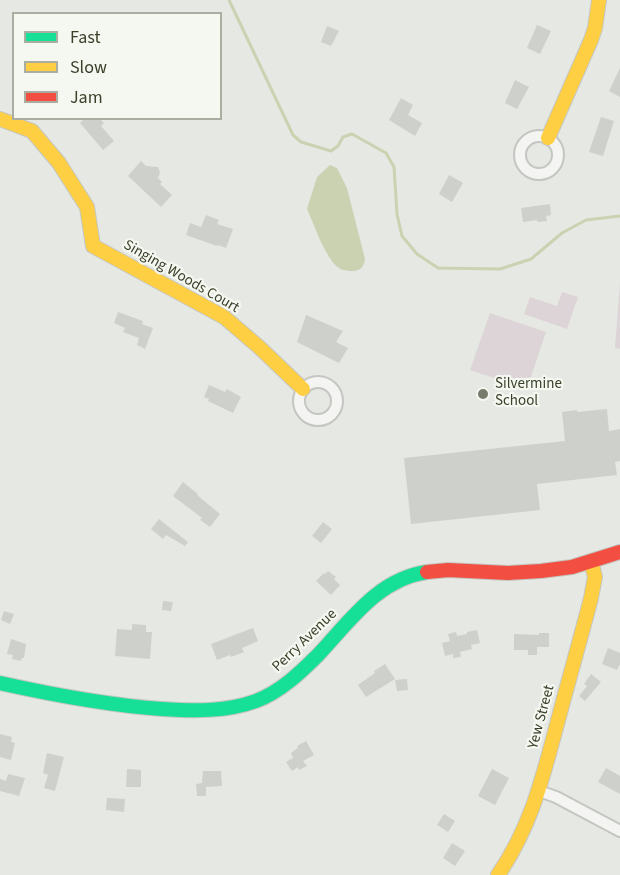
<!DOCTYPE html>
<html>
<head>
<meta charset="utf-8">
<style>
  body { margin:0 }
  #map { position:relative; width:620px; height:875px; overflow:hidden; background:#e6e8e3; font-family:"Source Sans 3",sans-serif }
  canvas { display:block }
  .legend { position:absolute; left:12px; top:12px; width:210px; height:108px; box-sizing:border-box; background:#f5f7f1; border:2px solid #aaaea1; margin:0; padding:8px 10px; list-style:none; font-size:18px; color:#39412a }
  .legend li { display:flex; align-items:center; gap:12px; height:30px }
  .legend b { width:30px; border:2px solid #aaaea1 }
</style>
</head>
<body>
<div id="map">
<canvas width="620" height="875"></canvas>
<ul class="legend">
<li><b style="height:8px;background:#16e098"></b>Fast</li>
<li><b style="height:8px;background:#ffcf43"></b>Slow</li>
<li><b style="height:8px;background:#f24e42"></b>Jam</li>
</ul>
</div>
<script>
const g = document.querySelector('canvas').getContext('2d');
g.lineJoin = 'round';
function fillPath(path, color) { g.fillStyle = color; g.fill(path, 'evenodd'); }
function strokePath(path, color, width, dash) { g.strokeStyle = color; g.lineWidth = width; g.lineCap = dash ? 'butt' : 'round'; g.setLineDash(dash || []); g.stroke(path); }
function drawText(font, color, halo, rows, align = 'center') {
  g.font = font + ' "Source Sans 3",sans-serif'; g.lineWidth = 4.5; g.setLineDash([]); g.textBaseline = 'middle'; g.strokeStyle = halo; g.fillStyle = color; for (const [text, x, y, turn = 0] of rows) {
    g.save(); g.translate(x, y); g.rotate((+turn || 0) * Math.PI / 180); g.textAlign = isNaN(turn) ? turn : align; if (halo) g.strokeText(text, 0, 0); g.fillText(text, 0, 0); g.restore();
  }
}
fillPath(new Path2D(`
  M620 283V349L615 348Z
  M562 292 578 297 567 329 524 314 530 297 557 306Z
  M490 313 546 332 527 389 470 370Z`), '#dcd4d6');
fillPath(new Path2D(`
  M330 165 337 168 347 188 365 259C364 266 361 271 353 271 349 271 343 271 339 268 326 260 314 224 307 209L317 177Z`), '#cbd2b2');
strokePath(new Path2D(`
  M229 0 293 135 301 142 331 151 338 146 343 137 352 134 386 153 394 167 397 214 402 236 417 254 438 268 500 269 531 259 562 233 586 220 620 216`), '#cbd2b2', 3);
fillPath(new Path2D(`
  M537 25 551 31 540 54 527 48Z
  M327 26 339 31 331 46 321 42Z
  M620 68V97L609 91Z
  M515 80 529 87 517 109 505 103Z
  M401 98 413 105 408 115 422 123 415 136 389 120Z
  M601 117 614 121 603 156 589 152Z
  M85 118H99L104 123 101 126 114 141 103 150 80 123Z
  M141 161 146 166 158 167 160 173 158 178 162 182 160 184 172 195 161 207 128 176Z
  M449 175 463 183 452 202 439 194Z
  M550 204 551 215 546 216 547 221 537 222V220L523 222 521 208Z
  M206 215 219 220 217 224 233 229 226 248 218 245 217 246 186 235 190 223 201 227Z
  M118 312 143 321 142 324 153 328 145 349 137 345 139 338 123 332 125 328 114 323Z
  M306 315 343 331 336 342 348 348 339 363 297 342Z
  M209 385 225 392 227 389 241 397 233 413 208 401 209 399 204 397Z
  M607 409 609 431 620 429V461L615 462 617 475 537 484 540 510 411 524 404 458 565 441 562 412 577 410V412Z
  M183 482 198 494 197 495 220 514 210 527 200 520 202 518 173 496Z
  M159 519 188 542 185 546 166 535 163 539 151 529Z
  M323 522 332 529 321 543 312 536Z
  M328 571 336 577 334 579 340 585 331 595 316 581 324 573 325 574Z
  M163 601 173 602 171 611 162 610Z
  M4 611 14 614 10 624 1 620Z
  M132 624 146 625V632H152L150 659 115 656 117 629 132 630Z
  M253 628 258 641 242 648 244 652 231 657 230 655 217 660 211 644Z
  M477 630 480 643 471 645 472 649 460 652 461 657 453 658V654L445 656 442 643 450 641 448 634 456 632 457 636 467 634V632Z
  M539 633H549V647H537V655H528V650H514V634L539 635Z
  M11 639 26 644 24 658H22L21 661 12 659 13 655 7 654Z
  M608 648 620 653V664L617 670 602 664Z
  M385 664 395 679 366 697 358 685 375 673 374 671Z
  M591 674 601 682 585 701 579 696 587 686 584 684Z
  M407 679 408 690 397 691 395 680Z
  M0 734 12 737 11 742 15 743 11 760 0 757Z
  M306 741 314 755 303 761 307 766 299 770 298 767 292 771 286 762 293 758 291 753 298 748 297 746Z
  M47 753 64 757 55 791 44 788 48 775 43 773Z
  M606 768 620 776V794L598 782Z
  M127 769 141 770V787H126Z
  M492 769 509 778 495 805 478 796Z
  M203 771H221L222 786 206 787V796H197L196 784 202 783Z
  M8 774 25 778 19 796 0 791V779L6 781Z
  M107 798 125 799 124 812 106 810Z
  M444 814 455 821 448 832 437 825Z
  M452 843 465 851 455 866 443 858Z`), '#ced0cb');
const street = new Path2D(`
  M520 155a19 19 0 1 1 38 0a19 19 0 1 1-38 0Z
  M299 401a19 19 0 1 1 38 0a19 19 0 1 1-38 0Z
  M539 791 556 797 620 831`);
const fast = new Path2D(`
  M0 683C54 695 107 705 162 709 193 711 226 712 256 701 280 692 300 673 318 655 350 621 378 579 427 572`);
const slow = new Path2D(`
  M0 119 32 131 59 163 87 207 93 246 224 317 259 347 303 389
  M548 138 591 40 595 28 599 0
  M498 875C533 824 544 772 560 713 570 675 581 637 591 598L595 577 591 561`);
const jam = new Path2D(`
  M427 572 448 570 508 573 541 571 572 567 620 552`);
strokePath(street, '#c4c6c1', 14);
strokePath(fast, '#c4c6c1', 16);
strokePath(slow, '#c4c6c1', 16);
strokePath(jam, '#c4c6c1', 16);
strokePath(street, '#f4f5f2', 10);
strokePath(fast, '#16e098', 14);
strokePath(slow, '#ffcf43', 14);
strokePath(jam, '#f24e42', 14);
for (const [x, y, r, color] of [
  [483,394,6,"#767b6b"]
]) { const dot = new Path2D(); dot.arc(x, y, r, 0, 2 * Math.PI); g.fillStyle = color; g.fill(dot); strokePath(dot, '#f5f7f1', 2); }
drawText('15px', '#39412a', '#f5f7f1', [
  ["Singing Woods Court",181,277,30],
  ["Perry Avenue",305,641,-44],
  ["Yew Street",542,717,-75]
]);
drawText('15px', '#39412a', '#f5f7f1', [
  ["Silvermine",495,385],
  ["School",495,402]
], 'left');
</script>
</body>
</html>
